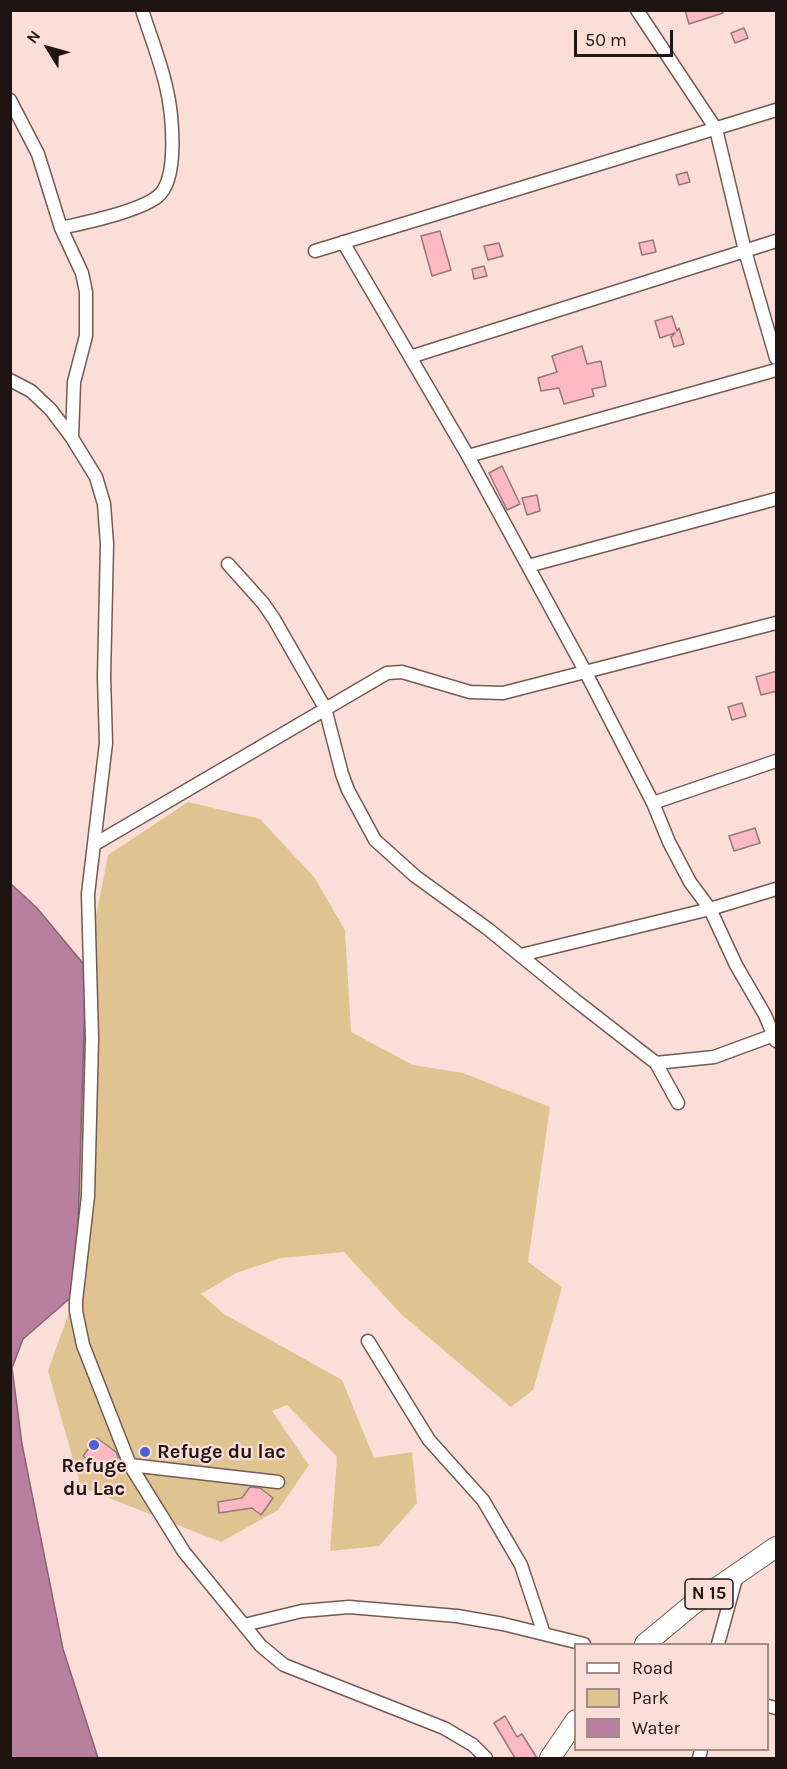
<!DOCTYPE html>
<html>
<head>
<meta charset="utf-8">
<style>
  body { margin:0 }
  #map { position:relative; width:787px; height:1769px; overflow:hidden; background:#faded7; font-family:Karla,sans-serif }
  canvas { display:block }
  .frame { position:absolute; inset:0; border:12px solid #1e1513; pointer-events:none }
  .legend { position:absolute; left:574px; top:1643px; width:195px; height:108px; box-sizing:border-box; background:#faded7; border:2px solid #a28e89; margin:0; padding:8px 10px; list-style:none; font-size:18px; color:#1e1513 }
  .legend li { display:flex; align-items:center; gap:12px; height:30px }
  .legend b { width:30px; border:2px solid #a28e89 }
  .north { position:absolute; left:18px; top:18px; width:60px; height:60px; -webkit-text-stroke:4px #faded7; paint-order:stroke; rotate:307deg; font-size:16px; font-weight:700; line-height:24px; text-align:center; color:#1e1513 }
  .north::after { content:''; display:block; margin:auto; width:21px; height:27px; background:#1e1513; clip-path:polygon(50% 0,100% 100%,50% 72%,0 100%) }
  .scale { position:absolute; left:574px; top:30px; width:99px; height:27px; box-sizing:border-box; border:3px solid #1e1513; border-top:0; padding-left:8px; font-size:18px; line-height:21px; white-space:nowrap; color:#1e1513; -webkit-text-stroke:4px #faded7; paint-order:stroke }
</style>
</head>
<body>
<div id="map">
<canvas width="787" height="1769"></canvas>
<div class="frame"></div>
<ul class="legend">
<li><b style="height:8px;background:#fff"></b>Road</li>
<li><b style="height:16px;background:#dfc492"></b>Park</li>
<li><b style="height:16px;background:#b8809e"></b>Water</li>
</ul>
<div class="north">N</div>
<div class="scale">50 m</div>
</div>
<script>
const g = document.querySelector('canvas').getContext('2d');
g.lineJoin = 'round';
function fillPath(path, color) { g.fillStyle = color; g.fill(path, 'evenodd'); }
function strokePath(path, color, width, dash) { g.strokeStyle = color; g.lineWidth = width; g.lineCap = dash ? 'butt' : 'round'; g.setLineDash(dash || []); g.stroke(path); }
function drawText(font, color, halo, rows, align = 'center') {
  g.font = font + ' Karla,sans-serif'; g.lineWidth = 4.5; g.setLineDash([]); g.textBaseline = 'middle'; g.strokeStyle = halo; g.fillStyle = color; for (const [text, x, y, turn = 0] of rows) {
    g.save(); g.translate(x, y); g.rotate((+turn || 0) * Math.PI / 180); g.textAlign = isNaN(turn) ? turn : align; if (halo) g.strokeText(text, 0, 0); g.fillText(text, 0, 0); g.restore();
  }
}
fillPath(new Path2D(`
  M188 802 260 819 314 877 345 930 351 1032 413 1065 463 1073 550 1107 528 1262 562 1287 533 1390 511 1407 401 1314 344 1252 281 1258 236 1273 201 1294 224 1314 342 1380 374 1458 412 1452 417 1503 379 1546 330 1551 337 1457 287 1405 272 1411 309 1465 278 1510 221 1542 81 1487 48 1371 76 1293 86 967 108 855Z`), '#dfc492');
const water = new Path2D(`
  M10 883 37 908 86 967 76 1293 23 1339 12 1368 22 1444 63 1649 98 1758H11Z`);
fillPath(water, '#b8809e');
strokePath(water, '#8a6074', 1.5);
const building = new Path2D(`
  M685 10H723V13L689 24Z
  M744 28 748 38 735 43 731 33Z
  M687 172 690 182 679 185 676 175Z
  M440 231 451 270 432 276 421 236Z
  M653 240 656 252 642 255 639 243Z
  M499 243 503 256 488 260 484 246Z
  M484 266 487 276 474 279 472 269Z
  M672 316 677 331 679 328 684 344 674 347 671 337 675 333 660 338 655 321Z
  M582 346 587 364 601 361 606 386 592 389 594 396 564 404 559 388 541 391 538 378 557 372 552 356Z
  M502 466 520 504 507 510 489 473Z
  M537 495 540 511 527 515 522 498Z
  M777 671V691L761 695 756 677Z
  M742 703 746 716 732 720 728 707Z
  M755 828 760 843 734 851 729 836Z
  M97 1438 116 1452 118 1457 106 1473 83 1456Z
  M250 1487 260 1488 273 1498 261 1515 252 1508 219 1513 218 1502 242 1498Z
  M505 1716 517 1737 522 1734 537 1758H515L494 1723Z`);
fillPath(building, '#fdb9c2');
strokePath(building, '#93797c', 1.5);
const minor = new Path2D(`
  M637 10 716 129 745 251 776 358
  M10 100 38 154 61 228 82 273 86 292V336L74 382 72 438
  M61 228C87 222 137 212 157 197 180 180 172 111 166 86 160 60 150 35 142 10
  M343 242 468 456 585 671 653 803 669 842 690 882 710 909 736 965 765 1015 776 1041
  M315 251 776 110
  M410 357 776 241
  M10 380 31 391 51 410 72 438 96 477 104 504 107 544 104 677 106 743 88 894 92 1039 88 1196 76 1301V1311L83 1345 130 1465 184 1552 261 1646 284 1665 444 1728 473 1745 486 1758
  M468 456 776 370
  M228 564 263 603 274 619 325 708 342 774 348 790 375 840 415 876 488 929 575 1000 656 1063 678 1103
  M528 566 776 499
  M653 803 776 761
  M95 844 387 673 402 672 470 692 503 693 776 623
  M521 955 710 909 776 889
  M656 1063 714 1057 774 1035
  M368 1341 429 1440 483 1500 521 1565 544 1634
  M130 1465 278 1482
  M244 1625 302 1611 349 1607 457 1616 503 1624 584 1644
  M718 1644 737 1575
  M768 1706 776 1708
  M699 1758 701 1750`);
const primary = new Path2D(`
  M645 1644 692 1605 776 1547
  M550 1758 576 1720`);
strokePath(minor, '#725a55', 15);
strokePath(primary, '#725a55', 22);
strokePath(minor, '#fff', 12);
strokePath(primary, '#fff', 20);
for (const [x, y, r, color] of [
  [94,1445,6,"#4f5ed4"],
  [145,1452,6,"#4f5ed4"]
]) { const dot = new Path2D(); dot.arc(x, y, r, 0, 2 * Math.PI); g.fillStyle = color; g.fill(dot); strokePath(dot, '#faded7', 2); }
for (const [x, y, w] of [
  [709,1594,48]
]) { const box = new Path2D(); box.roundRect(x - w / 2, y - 15, w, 30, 4.5); g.fillStyle = '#faded7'; g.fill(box); strokePath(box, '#1e1513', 1.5); }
drawText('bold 18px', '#1e1513', null, [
  ["N 15",709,1594]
]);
drawText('bold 20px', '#1e1513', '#faded7', [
  ["Refuge du lac",157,1452],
  ["Refuge",94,1466,"center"],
  ["du Lac",94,1489,"center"]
], 'left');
</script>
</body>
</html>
